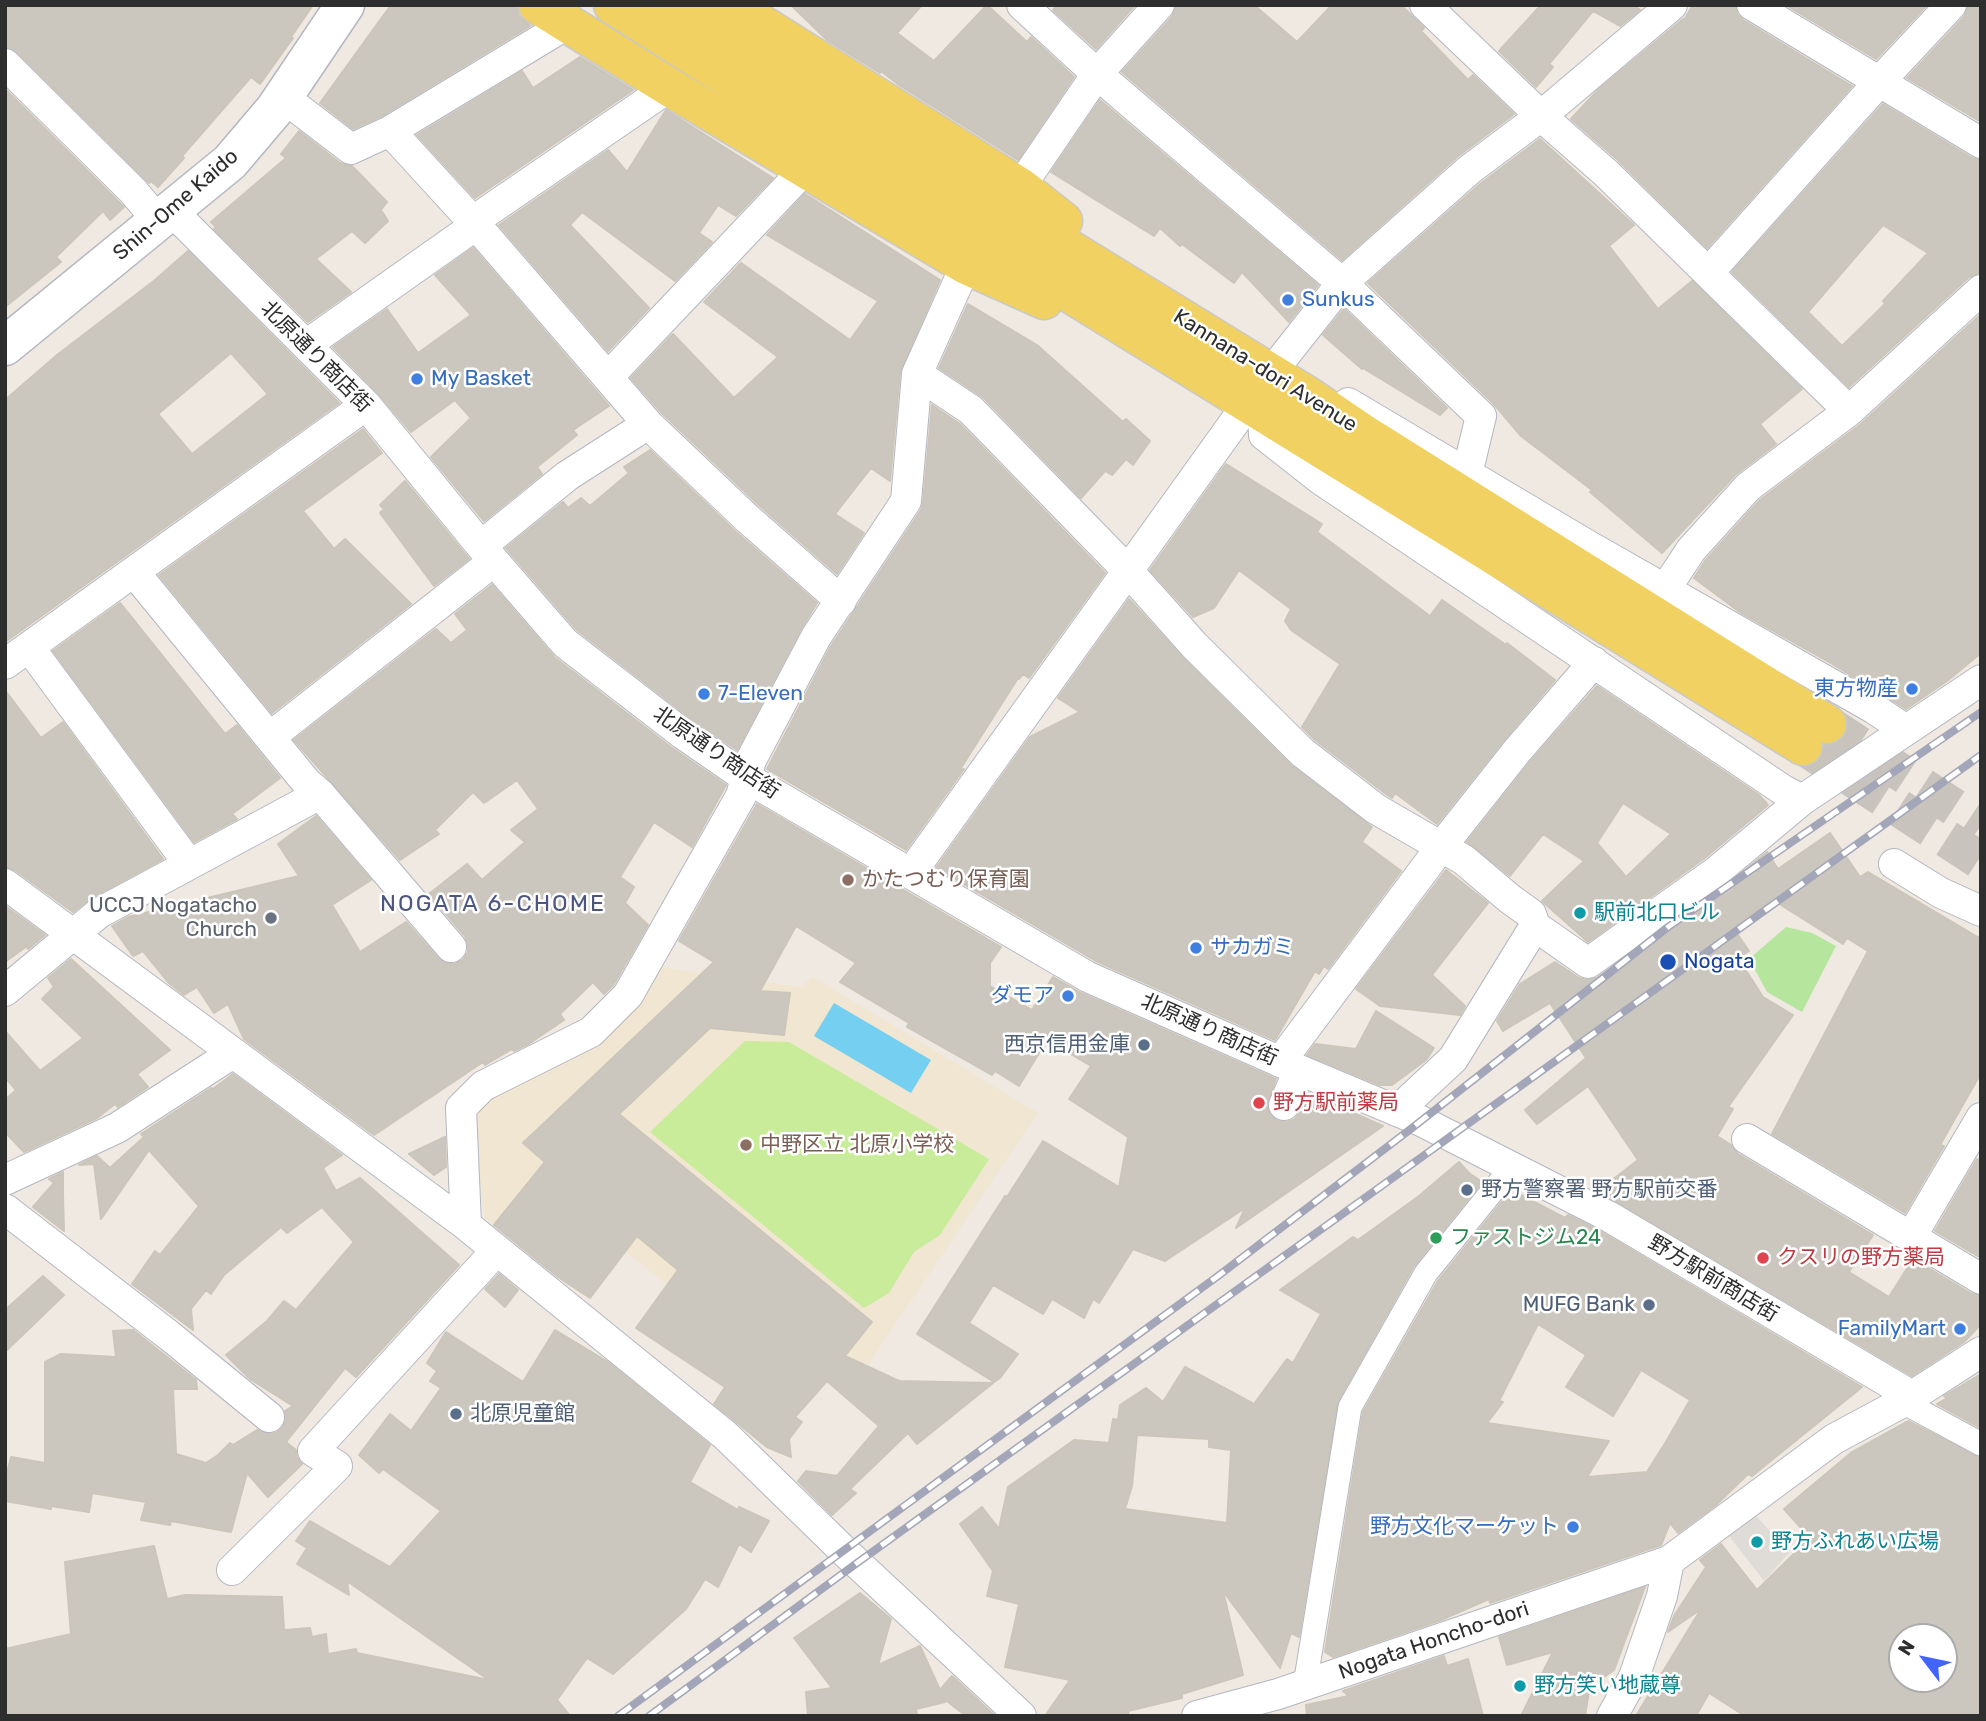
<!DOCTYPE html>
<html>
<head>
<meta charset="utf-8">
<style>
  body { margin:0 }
  #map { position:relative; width:1986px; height:1721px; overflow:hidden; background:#efe9e1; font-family:Rubik,sans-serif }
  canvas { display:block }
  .frame { position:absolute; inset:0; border:7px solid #2e2e2e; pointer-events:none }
  .north { position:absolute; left:1888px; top:1623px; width:70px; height:70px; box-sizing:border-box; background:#fff; border:2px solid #ababab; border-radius:50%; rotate:302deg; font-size:19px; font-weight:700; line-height:28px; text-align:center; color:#2e2e2e }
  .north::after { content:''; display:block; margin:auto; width:24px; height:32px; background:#4264fb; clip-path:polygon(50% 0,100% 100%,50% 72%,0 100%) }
</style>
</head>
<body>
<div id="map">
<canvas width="1986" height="1721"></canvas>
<div class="frame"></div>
<div class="north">N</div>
</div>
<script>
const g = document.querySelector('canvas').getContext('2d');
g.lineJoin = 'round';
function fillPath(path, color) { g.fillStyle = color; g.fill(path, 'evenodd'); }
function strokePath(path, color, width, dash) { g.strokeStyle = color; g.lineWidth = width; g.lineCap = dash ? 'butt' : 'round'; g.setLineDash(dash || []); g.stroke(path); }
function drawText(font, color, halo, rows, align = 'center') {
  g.font = font + ' Rubik,"Noto Sans JP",sans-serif'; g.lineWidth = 5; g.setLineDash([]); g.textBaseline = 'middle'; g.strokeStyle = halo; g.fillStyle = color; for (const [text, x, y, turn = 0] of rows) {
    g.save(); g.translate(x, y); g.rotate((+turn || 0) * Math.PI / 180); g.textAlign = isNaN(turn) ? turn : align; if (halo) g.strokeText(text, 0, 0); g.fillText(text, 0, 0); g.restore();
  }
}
fillPath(new Path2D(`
  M659 967 800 987 813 977 1038 1113 859 1378 697 1309 533 1177 494 1225 485 1217 471 1113Z`), '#f0e6d1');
fillPath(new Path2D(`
  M1786 927 1812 933 1836 946 1802 1012 1767 992 1749 959Z`), '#b6e59e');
fillPath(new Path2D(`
  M745 1041 789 1042 989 1159 940 1235 914 1252 889 1293 864 1308 650 1132Z`), '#c9ec9a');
fillPath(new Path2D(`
  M1752 1511 1789 1553 1764 1581 1726 1532Z`), '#dfdcd8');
fillPath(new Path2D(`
  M834 1003 931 1060 911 1093 814 1036Z`), '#75cff0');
const building = new Path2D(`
  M5 5H313L291 37 293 38 260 84 251 77 182 156 184 158 158 187 151 181 149 183 17 52 5 47Z
  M391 5H512L517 8 519 16 530 26 382 116 353 129 320 103Z
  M791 5H922L897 33 934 61 987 5 1027 42 1031 37 1074 77 1018 160 899 85 881 71 880 73 827 40Z
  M1057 5H1135L1096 49 1053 10Z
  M1176 5H1254L1297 42 1332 5H1401L1424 28 1421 31 1468 80 1473 75 1514 114 1457 157 1342 260 1122 72 1172 17Z
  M1541 5H1634L1640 10 1620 26 1593 11 1549 64 1553 67 1536 87 1499 51Z
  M1693 5H1735L1737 14 1743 20 1852 86 1707 248 1618 160 1571 119 1599 89 1683 19 1684 20Z
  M1786 5H1927L1876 59Z
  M1968 5H1981V122L1907 78 1964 17Z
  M580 57 633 90 475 198 417 135 522 71 533 88Z
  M5 89 124 207 110 220 103 211 56 257 61 262 5 307Z
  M1100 100 1318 285 1289 322 1242 272 1234 283 1182 244 1180 246 1160 228 1154 236 1051 172Z
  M1883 104 1972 158 1981 160V273L1969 277 1849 387 1732 272ZM1883 225 1928 253 1883 301 1885 304 1842 346 1808 312Z
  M666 110 773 178 736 216 718 205 699 233 712 242 675 281 582 212 570 225 649 308 608 351 499 225 608 150 627 172Z
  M299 131 340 163 352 166 387 202 381 210 388 221 365 243 352 231 316 259 351 292 308 322 214 229 216 227 211 222 286 158 281 154Z
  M1540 139 1634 225 1609 246 1658 309 1692 281 1802 389 1760 424 1776 444 1735 475 1662 553 1590 492 1592 490 1521 436 1493 403 1368 283 1480 184Z
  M805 194 940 280 900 372 890 481 871 468 835 514 864 533 837 574 760 506 661 412 631 378 673 334 734 398 778 357 704 302 741 263 850 340 878 301 767 235Z
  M473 248 609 406 573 430 577 435 537 467 542 474 484 521 431 457 471 418 455 400 411 432 378 393 333 347 387 309 418 353 471 315 435 275Z
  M188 251 339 403 5 642V400L57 355 155 280ZM231 353 268 394 192 454 158 414Z
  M968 304 1037 345 1123 422 1126 419 1150 441 1133 465 1126 459 1112 475 1105 471 1081 498 984 398 939 368Z
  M1344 309 1447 408 1440 415 1363 368 1362 369 1323 335Z
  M1980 315 1981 653 1947 681 1906 709 1829 662 1741 613 1694 578 1705 561 1760 500 1861 424Z
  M932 405 960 424 1105 573 1029 678 1023 674 1019 679 1018 678 959 771 964 769 906 850 767 769 831 646 921 510 923 503Z
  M363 429 382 453 303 511 334 549 345 539 411 604 272 713 159 575Z
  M650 450 736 532 817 603 801 629 737 750 693 720 577 630 506 548 563 502 568 508 581 498 590 506 629 473 624 467Z
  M1226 464 1322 524 1317 532 1430 616 1442 600 1506 645 1507 643 1555 680 1504 740 1437 824 1395 793 1392 798 1386 794 1315 740 1302 727 1340 664 1291 630 1285 621 1291 609 1239 570 1214 608 1193 617 1150 570Z
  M405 481 469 559 434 586 380 513 384 509 380 505Z
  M492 585 554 657 672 748 726 785 692 847 654 822 620 877 634 887 625 903 648 925 614 984 604 994 593 982 560 1014 564 1020 530 1043 514 1051 512 1049 485 1065 483 1062 374 1135 244 1039 228 1004 214 1013 197 987 184 995 169 983 143 951 133 956 112 926 128 917 299 876 278 844 316 816 371 880 332 905 360 952 406 922 438 958 445 963 455 964 463 960 468 952V944L465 936 429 894 467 864 482 880 525 842 511 830 538 809 517 780 484 803 473 792 435 830 439 834 400 860 294 740 436 629 451 643 467 630 455 614Z
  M1129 599 1182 657 1291 765 1372 827 1362 842 1401 871 1328 969 1324 966 1319 974 1315 971 1275 1040 1096 961 936 868 1030 737 1080 712 1058 698Z
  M120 603 225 734 237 725 280 778 232 814 237 819 194 842 53 651Z
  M1597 686 1759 795 1768 805 1706 857 1588 942 1542 901 1584 861 1543 834 1510 876 1467 842 1530 762ZM1623 803 1671 834 1626 877 1597 843Z
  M5 690 41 738 63 722 163 859 91 898 73 912 15 870 5 867Z
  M757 804 1001 947 990 963V986L1032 1010 1053 977 1081 993 1276 1079 1267 1106 1270 1115 1277 1121 1287 1122 1295 1119 1308 1093 1383 1126 1236 1228 1245 1208 1165 1261 1133 1249 1099 1303 1093 1299 1084 1318 1052 1299 1043 1314 993 1285 969 1323 1018 1354 1000 1378 994 1382 917 1334 1005 1196 1007 1197 1043 1141 1119 1187 1128 1137 1069 1099 1091 1066 1047 1040 1019 1086 995 1071 992 1075 907 1027 909 1023 840 982 856 963 796 926 760 991 790 993 784 1035 710 1028 619 1114 872 1322 845 1356 899 1381 993 1383 917 1444 908 1433 850 1489 856 1493 832 1515 798 1481 806 1471 837 1476 879 1426 827 1381 795 1417 802 1422 789 1439 791 1457 767 1447 714 1404 725 1387 636 1328 678 1270 637 1236 590 1298 558 1277 494 1225 545 1162 523 1143 714 962 679 941Z
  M1830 833 1860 877 1868 872 1981 939V1073L1940 1145 1944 1146 1905 1213 1772 1134 1868 951 1847 938 1843 944 1773 900 1733 928 1749 951 1738 958 1763 997 1793 1015 1728 1107 1733 1109 1717 1136 1731 1145 1738 1154 1873 1235 1849 1272 1889 1297 1913 1259 1972 1294 1981 1296V1324L1964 1342 1912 1376 1598 1191 1638 1160 1588 1086 1537 1124 1525 1110 1586 1058 1550 1003 1503 1031 1497 1021 1520 984 1555 962 1579 978 1587 980 1597 978 1727 885 1767 852 1778 869Z
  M1446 870 1488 903 1432 975 1465 1006 1460 1015 1380 1006 1356 989Z
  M5 906 45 935 28 949 27 946 5 962Z
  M71 959 170 1050 137 1074 148 1087 118 1107 115 1104 97 1118 24 1152 5 1132V1100L16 1090 5 1077V1031L40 1071 83 1038 42 999 54 987 48 978Z
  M1376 1011 1434 1048 1426 1060 1392 1085H1380L1307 1055 1315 1044 1356 1049Z
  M233 1074 342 1155 323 1168 336 1191 360 1178 459 1265 356 1377 345 1368 286 1442 296 1450 297 1458 302 1464 268 1497 247 1473 231 1532 171 1521 170 1525 141 1520 146 1502 92 1493 89 1512 51 1506V1509L5 1501V1481L11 1457 45 1463V1362L61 1354 116 1357 113 1331 133 1330 196 1380 197 1389H173L176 1454 206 1463 218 1455 230 1443 233 1445 257 1430 267 1434 276 1433 283 1427 286 1419 285 1411 293 1406 250 1379 226 1355 267 1321 284 1301 296 1310 354 1242 322 1207 287 1233 281 1227 224 1275 211 1294 206 1290 191 1309 193 1330 132 1284 155 1251 160 1255 199 1206 149 1150 101 1219 94 1164 79 1165 97 1156 110 1168 144 1137 141 1134 211 1088 213 1089Z
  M445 1137 446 1167 434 1175 409 1154Z
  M1977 1159 1981 1161V1258L1935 1231Z
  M1459 1162 1469 1173 1482 1182 1414 1266 1338 1401 1299 1637 1291 1633 1280 1668 1223 1591 1243 1675 1182 1694V1698L1128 1711 1129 1716H1045L1070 1680 1005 1667 1019 1604 987 1596 993 1571 960 1524 982 1507 999 1529 1008 1487 1074 1440 1109 1443 1113 1419 1118 1420 1120 1405 1146 1388 1163 1402 1185 1367 1254 1404 1287 1359 1293 1363 1321 1314 1280 1290 1353 1237 1358 1240 1419 1196ZM1137 1435 1209 1439V1447L1231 1450 1227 1523 1125 1509 1132 1486Z
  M63 1172V1194L64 1231 33 1207 54 1183 49 1179Z
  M1517 1193 1565 1218 1568 1215 1600 1231 1862 1387 1752 1476 1748 1474 1716 1505 1678 1533 1670 1523 1661 1545 1490 1603 1489 1599 1441 1620 1333 1657 1325 1652 1363 1412 1438 1281 1505 1198 1511 1201ZM1538 1324 1586 1355 1566 1387 1613 1416 1641 1370 1690 1400 1663 1447 1666 1449 1662 1448 1647 1472 1587 1477 1609 1441 1487 1423 1503 1402 1499 1401Z
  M499 1274 518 1290 505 1307 485 1289Z
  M43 1276 64 1295 5 1352V1310Z
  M555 1330 608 1362 710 1445 690 1482 738 1510 739 1507 769 1521 751 1552 739 1544 718 1587 705 1579 686 1609 613 1674 587 1658 557 1700 570 1716H5V1649L71 1634 65 1562 154 1546 167 1599 185 1595 282 1597 284 1630 310 1628 312 1637 326 1634 328 1654 356 1649 357 1653 489 1680 347 1581 349 1595 297 1564 307 1548 296 1541 310 1521 390 1567 441 1511 383 1469 379 1473 359 1455 390 1414 411 1431 441 1388 430 1381 437 1371 427 1363 446 1332 523 1382Z
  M1981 1374V1428L1937 1404 1947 1398 1944 1396Z
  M1908 1421 1981 1458V1716H1745L1709 1693 1696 1716H1636L1701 1609 1668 1632 1674 1616 1706 1567 1700 1560 1721 1544 1757 1590 1810 1538 1784 1509 1852 1452ZM1902 1637H1944V1679H1902Z
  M1645 1587 1614 1670 1597 1682 1591 1678 1585 1716H1521L1553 1652 1507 1665 1499 1637Z
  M860 1593 891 1619 878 1665 920 1646 940 1690 952 1676 995 1716H966L943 1698 945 1702 916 1709 917 1716H808L806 1692 832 1688 794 1638Z
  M1444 1656 1447 1666 1468 1659 1483 1716H1307L1306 1705 1349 1696 1343 1691Z`);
fillPath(building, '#cbc7bf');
strokePath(building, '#cbc5ba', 2);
strokePath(new Path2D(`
  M1827 724 1981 825
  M1803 746 1981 861`), '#c8c4bd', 38, [38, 19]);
const pedestrian = new Path2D(`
  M1903 1402 1981 1444
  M1305 1685 1350 1407 1426 1273 1512 1167`);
const minor = new Path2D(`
  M1022 5 1097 74 1342 283 1481 416 1467 474
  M1425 5 1541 116 1606 173 1849 411
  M1752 5 1981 143
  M5 64 133 191 159 222
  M283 97 351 149 390 131 567 24
  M390 131 476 225 648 424 748 519 841 601
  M1020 187 1097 74 1159 5
  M172 211 366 405 481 546 565 643 683 734 745 777 1088 977 1299 1070 1421 1121 1608 1216 1912 1396
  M1709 272 1879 82 1951 5
  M306 345 476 225 485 213 669 87
  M917 374 971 410 1128 571 1194 645 1303 753 1376 809 1464 860 1510 899 1531 914 1535 926 1588 963 1717 871 1802 800 1981 680
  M1270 374 1342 283 1469 170 1541 116 1672 5
  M608 377 806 168
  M1348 403 1587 545 1873 708 1906 730
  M1263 411 1264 435 1320 479 1783 790 1802 800
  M481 546 567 476 648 424
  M134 572 307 783 320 794 451 947
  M1666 588 1691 550 1748 487 1849 411 1981 290
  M29 647 189 864
  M5 664 366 405
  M270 737 494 561
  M1894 864 1941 893 1981 911
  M911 873 1249 402
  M5 884 466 1225 725 1435 844 1551 1021 1716
  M5 991 99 913 320 794
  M1280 1062 1441 847 1517 751 1594 662
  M1284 1105 1299 1070
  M1397 1111 1453 1059 1535 926
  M1747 1139 1981 1279
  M5 1180 117 1128 233 1053
  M5 1209 171 1337 269 1417
  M466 1225 461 1108 483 1086 591 1032 628 995 741 796 751 760 816 637 906 501 917 374 966 265
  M1911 1237 1981 1118
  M232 1570 337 1466 313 1451 497 1250
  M1197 1716 1278 1694 1669 1561 1834 1439 1903 1402 1981 1352
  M1612 1716 1634 1677 1662 1596 1669 1561`);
const secondary = new Path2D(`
  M5 346 230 162 275 109 345 5`);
const primary = new Path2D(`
  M538 5 669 87 966 265 1044 300
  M613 5 985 241 1803 746
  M673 5 1308 396 1361 432 1827 724
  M731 5 1020 187 1063 221`);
strokePath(pedestrian, '#b4b7c1', 25);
strokePath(minor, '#b4b7c1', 32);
strokePath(secondary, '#b4b7c1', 41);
strokePath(primary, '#c9c9c9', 41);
strokePath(pedestrian, '#fff', 23);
strokePath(minor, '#fff', 30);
strokePath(secondary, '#fff', 38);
strokePath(primary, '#f2d163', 38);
const rail = new Path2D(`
  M618 1716 1218 1276 1412 1128 1668 927 1981 712
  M649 1716 857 1563 1981 755`);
strokePath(rail, '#a3a6b8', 8);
strokePath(rail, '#fff', 5, [16]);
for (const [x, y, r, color] of [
  [1288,300,7,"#3f7fe0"],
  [417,379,7,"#3f7fe0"],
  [1912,689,7,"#3f7fe0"],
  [704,694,7,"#3f7fe0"],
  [848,880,7,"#8d6e63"],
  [1580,913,7,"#0f9aa8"],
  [271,918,7,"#6b7280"],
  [1196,948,7,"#3f7fe0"],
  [1668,962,9,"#1a4fb4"],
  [1068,996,7,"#3f7fe0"],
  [1144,1045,7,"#5c6f8a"],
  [1259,1103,7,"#e0444e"],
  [746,1145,7,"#8d6e63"],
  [1467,1190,7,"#5c6f8a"],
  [1436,1238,7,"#2e9e5b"],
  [1763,1258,7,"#e0444e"],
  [1649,1305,7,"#5c6f8a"],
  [1960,1329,7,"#3f7fe0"],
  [456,1414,7,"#5c6f8a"],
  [1573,1527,7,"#3f7fe0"],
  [1757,1542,7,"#0f9aa8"],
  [1520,1686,7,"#0f9aa8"]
]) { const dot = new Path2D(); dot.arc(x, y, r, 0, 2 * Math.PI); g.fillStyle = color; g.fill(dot); strokePath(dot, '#fff', 2.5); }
drawText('21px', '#2e2e2e', '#fff', [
  ["Shin-Ome Kaido",176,205,-41],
  ["北原通り商店街",316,357,45],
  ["Kannana-dori Avenue",1265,371,32],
  ["北原通り商店街",716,753,34],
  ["北原通り商店街",1209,1030,24],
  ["野方駅前商店街",1713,1279,31],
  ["Nogata Honcho-dori",1434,1641,-19]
]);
drawText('21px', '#366cbe', '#fff', [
  ["Sunkus",1302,300],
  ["My Basket",431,379],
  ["東方物産",1898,689,"right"],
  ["7-Eleven",718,694],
  ["サカガミ",1210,948],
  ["ダモア",1054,996,"right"],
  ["FamilyMart",1946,1329,"right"],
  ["野方文化マーケット",1559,1527,"right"]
], 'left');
drawText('21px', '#785e54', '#fff', [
  ["かたつむり保育園",862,880],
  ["中野区立 北原小学校",760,1145]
], 'left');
drawText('21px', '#5b616d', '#fff', [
  ["UCCJ Nogatacho",257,906],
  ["Church",257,930]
], 'right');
drawText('21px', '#0d838f', '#fff', [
  ["駅前北口ビル",1594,913],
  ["野方ふれあい広場",1771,1542],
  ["野方笑い地蔵尊",1534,1686]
], 'left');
drawText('21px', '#164399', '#fff', [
  ["Nogata",1684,962]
], 'left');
drawText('21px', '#4e5e75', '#fff', [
  ["西京信用金庫",1130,1045],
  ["野方警察署 野方駅前交番",1481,1190,"left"],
  ["MUFG Bank",1635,1305],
  ["北原児童館",470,1414,"left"]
], 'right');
drawText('21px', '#be3a42', '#fff', [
  ["野方駅前薬局",1273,1103],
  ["クスリの野方薬局",1777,1258]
], 'left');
drawText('21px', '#27864d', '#fff', [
  ["ファストジム24",1450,1238]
], 'left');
g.letterSpacing = '2px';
drawText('23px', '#4d5680', '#fff', [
  ["NOGATA 6-CHOME",493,904]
]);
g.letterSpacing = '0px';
</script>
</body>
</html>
